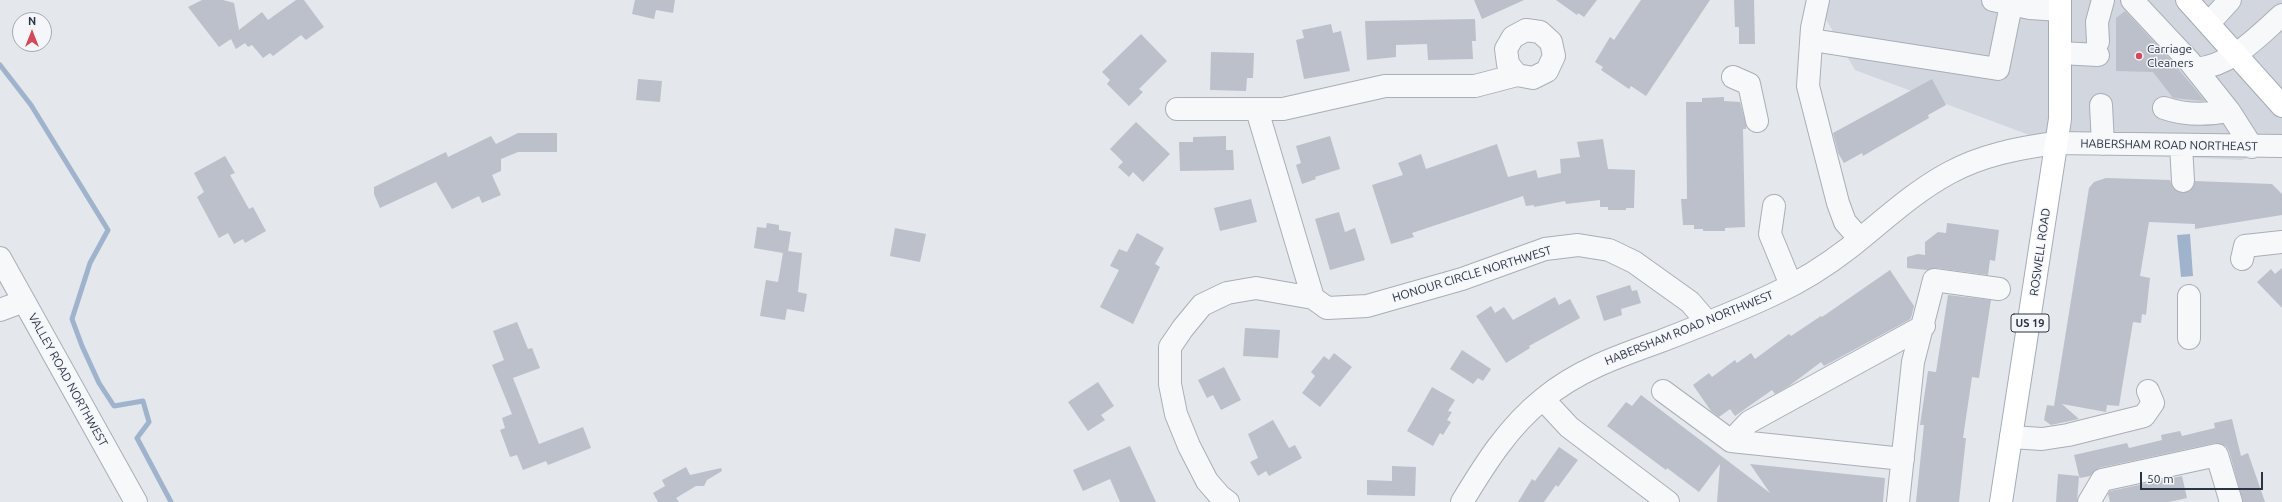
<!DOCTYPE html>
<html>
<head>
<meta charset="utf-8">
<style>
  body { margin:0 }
  #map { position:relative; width:2282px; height:502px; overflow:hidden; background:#e4e7ec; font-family:Ubuntu,sans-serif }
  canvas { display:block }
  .north { position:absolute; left:12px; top:12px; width:40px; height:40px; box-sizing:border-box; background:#f4f6f9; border:1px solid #a4a8b1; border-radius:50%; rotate:0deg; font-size:11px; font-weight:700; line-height:16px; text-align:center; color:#2b3445 }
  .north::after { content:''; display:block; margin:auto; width:14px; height:18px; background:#d1495b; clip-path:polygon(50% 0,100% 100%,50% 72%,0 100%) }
  .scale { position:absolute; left:2140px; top:472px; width:123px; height:18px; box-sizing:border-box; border:2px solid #2b3445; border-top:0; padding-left:5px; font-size:12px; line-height:14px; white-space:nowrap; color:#2b3445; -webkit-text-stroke:3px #f4f6f9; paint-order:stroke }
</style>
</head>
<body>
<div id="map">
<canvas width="2282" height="502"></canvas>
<div class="north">N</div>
<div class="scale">50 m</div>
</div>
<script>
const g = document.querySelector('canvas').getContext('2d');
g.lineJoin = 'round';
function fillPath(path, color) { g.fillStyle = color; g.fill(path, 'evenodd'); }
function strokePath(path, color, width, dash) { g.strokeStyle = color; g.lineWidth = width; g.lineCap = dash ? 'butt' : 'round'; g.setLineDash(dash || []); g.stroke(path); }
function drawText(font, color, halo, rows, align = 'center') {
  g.font = font + ' Ubuntu,sans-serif'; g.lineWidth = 3; g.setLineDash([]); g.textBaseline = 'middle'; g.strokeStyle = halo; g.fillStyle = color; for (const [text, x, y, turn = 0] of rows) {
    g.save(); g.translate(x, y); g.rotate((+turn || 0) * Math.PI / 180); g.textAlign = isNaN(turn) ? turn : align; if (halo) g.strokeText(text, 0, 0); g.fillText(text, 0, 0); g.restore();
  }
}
fillPath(new Path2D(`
  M1815 0H2282V149L2241 160 2075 152 1855 70Z`), '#d2d6de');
fillPath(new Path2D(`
  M2190 234 2193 276 2181 277 2177 235Z`), '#9fb4cc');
strokePath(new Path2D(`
  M0 65 31 105 108 230 90 263 72 319 82 346 99 383 114 406 143 401 149 422 137 438 171 502`), '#9fb4cc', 5);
fillPath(new Path2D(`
  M202 0H223L234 3 239 30 262 12 268 20 296 0H304L324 27 306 40 301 35 273 56 270 53 263 58 252 45 248 47 245 43 236 49 231 39 219 47 188 7Z
  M635 0H675L673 13 656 10 654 19 632 14Z
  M1474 0H1524L1482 19Z
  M1556 0H1597L1584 17 1578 13 1577 15Z
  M1641 0H1710L1646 96 1631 86 1629 89 1601 70 1603 67 1595 62 1610 37 1614 40Z
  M1734 0H1754L1755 44H1739V27H1735Z
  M2125 11 2169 58 2205 101 2173 98 2153 72 2116 71V18Z
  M1475 19 1476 41H1472L1473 59 1428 60 1427 44 1396 45V57L1367 60 1365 21Z
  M1331 24 1333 33 1341 31 1350 71 1304 79 1296 40 1304 38 1302 30Z
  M1141 34 1167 61 1139 89 1143 92 1129 106 1107 84 1110 80 1102 72Z
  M1211 52 1254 53 1253 78H1247L1246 91 1210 90Z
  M638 79 662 81 660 102 636 100Z
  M1932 79 1946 105 1928 115 1929 118 1880 146 1863 156 1862 153 1844 163 1838 153 1833 133Z
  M1724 97V101L1740 102 1746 125V129H1743L1745 227 1725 228V231H1703V229H1694V225H1683L1681 199H1687L1686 102H1702V98Z
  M1136 122 1170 154 1143 182 1133 172 1129 177 1118 167 1123 162 1110 149Z
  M518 133H557V152H518L501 159V171L492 175 501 195 482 203 479 196 452 209 436 182 380 208 374 194V187L446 152 448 157 491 136 496 144Z
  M1226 136V150H1233L1234 170 1180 171 1179 142H1193V137Z
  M1330 136 1340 169 1315 177 1316 179 1302 184 1296 165 1301 163 1296 146Z
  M1603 139 1608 169 1635 170 1634 208H1626V210H1608V207H1600V200L1566 204 1565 201 1534 207V205L1526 206 1523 196 1412 233 1414 237 1391 244 1372 185 1403 175 1398 163 1421 154 1426 169 1497 144 1508 177 1536 170 1538 178 1561 173 1560 159 1580 157 1577 142Z
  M225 156 235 173 230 175 249 209 253 207 266 231 245 243 243 239 234 244 228 233 219 238 197 197 204 192 194 173Z
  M2106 178 2170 180 2173 188 2183 193 2190 191 2195 181 2272 184 2282 194V215L2195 229V224L2149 222 2140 276 2150 278 2146 315 2142 314 2141 323 2133 322 2119 406 2107 405 2106 412 2062 404 2079 419 2051 425 2044 420 2047 405 2054 406 2089 188 2094 182Z
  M1251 199 1257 222 1220 231 1214 208Z
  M1339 212 1345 232 1355 228 1365 260 1330 270 1315 219Z
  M767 223 779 225V230L791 232 788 251 802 253 798 292 807 294 804 312 787 309 785 320 760 316 766 280 778 282 783 253 754 248 757 227 766 228Z
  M1947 223 1999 230 1995 261 1990 260 1988 275 1936 268 1927 270 1907 268V257L1918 254 1925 255V242L1938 232 1946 233Z
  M895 228 926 234 920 262 890 256Z
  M1137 233 1164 248 1155 264 1160 267 1133 324 1100 307 1119 270 1110 266 1119 249 1127 252Z
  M2282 268V308L2257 282 2271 269 2275 274Z
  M1890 270 1914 306 1911 318 1909 320 1824 366 1821 362 1789 386 1775 394 1772 390 1735 416 1730 409 1719 417 1711 411 1693 385 1709 373 1712 377 1735 360 1737 363 1751 353 1755 359 1789 334 1791 336 1821 316 1822 317Z
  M1630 285 1632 291 1637 290 1641 303 1621 309 1622 315 1604 321 1596 296Z
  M1948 295 1991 300 1979 378 1972 377 1963 438H1966L1959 502H1916L1924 425H1920L1928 371 1936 372Z
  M1555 297 1559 305 1570 299 1580 318 1529 346 1530 348 1506 363 1476 316 1491 306 1495 313 1504 307 1513 320Z
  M517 322 528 349 532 348 540 368 513 378 539 444 583 427 591 448 548 465 546 461 523 470 517 455 510 457 500 430 505 428 502 418 512 414 492 365 504 360 493 331Z
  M1245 328 1280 330 1278 358 1243 356Z
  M1462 350 1491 369 1483 381 1478 378 1473 384 1450 369Z
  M1334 353 1352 367 1320 407 1302 393 1315 376 1311 372 1324 356 1329 360Z
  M1224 367 1241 400 1221 410 1213 395 1207 398 1198 380Z
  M1098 382 1114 406 1101 415 1105 420 1088 431 1068 402Z
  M1432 387 1455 400 1448 411 1452 412 1447 420 1451 422 1443 435 1440 433 1433 446 1407 431Z
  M1641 395 1770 493 1750 464 1885 478 1883 502H1717L1720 464 1699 492 1667 468 1666 470 1607 426 1626 402 1632 406Z
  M2232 419 2241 456 2248 453 2265 502H2243L2229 451 2226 446 2215 443 2099 468 2090 476 2080 478 2079 476 2077 502H2056L2058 474 2079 476 2074 455 2127 443 2129 448 2162 440 2161 435 2180 431 2182 436 2215 428 2214 423Z
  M1273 420 1289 448 1295 445 1302 458 1269 476 1266 471 1258 476 1250 462 1258 458 1248 434Z
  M1130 446 1156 502H1120L1110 479 1083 491 1073 470Z
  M1559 447 1578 460 1558 487 1556 485 1544 502H1518L1532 479 1535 481Z
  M1392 466 1416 467 1415 496 1367 495V480L1392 481Z
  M686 467 690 475 721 468 722 471 707 480 704 486H696L676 498 679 502H658L653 493 665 486 662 480Z
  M2182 476 2187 498 2169 502H2110L2108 494 2110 491Z`), '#bbc0ca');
const minor = new Path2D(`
  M1818 0 1812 28 1808 86 1838 203 1845 222 1860 239
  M1993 0 2030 8 2060 10
  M2132 0 2190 62 2229 111
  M2209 23 2230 0
  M1812 40 1998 69 2012 0
  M2098 42 2097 22 2103 0
  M2060 53 2098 55
  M2196 69C2232 65 2256 38 2282 15
  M1733 77 1749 84 1757 121
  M2101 105 2103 144
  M2164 108C2184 115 2208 115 2229 111L2252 147
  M1177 109H1283L1385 86H1475L1517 75 1533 78 1547 71 1554 56 1551 42 1540 32 1526 30 1513 37 1506 49 1508 64 1517 75
  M1257 110 1313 298
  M2181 145 2183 181
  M1774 206 1770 234 1791 285
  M0 258 136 502
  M2242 259 2245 246 2282 242
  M2189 296V338
  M0 310 24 301
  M1663 391 1731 441 1903 459
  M1543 399 1569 427 1668 502
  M2011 437 2042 439 2068 435 2144 416 2153 403 2148 391
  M1731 441 1749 422 1924 326
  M1228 502 1220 496 1207 481 1189 446 1176 414 1170 384V347L1183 328 1202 305 1227 293 1256 288 1313 298 1327 308 1367 306 1462 279 1545 249 1578 245 1609 250 1634 262 1690 302 1708 323
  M1462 502C1485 464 1508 427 1543 399 1578 370 1619 356 1661 341 1700 326 1739 311 1776 293 1802 281 1827 265 1849 248 1882 222 1912 193 1949 173 1982 155 2019 148 2055 143L2282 146
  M1898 502 1913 362 1934 280 1999 289
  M2089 502 2102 480 2217 455 2231 502`);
const major = new Path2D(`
  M2187 0 2282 106
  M2001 502 2060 119V0`);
strokePath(minor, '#a9aeb7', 24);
strokePath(major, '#a3abb8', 24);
strokePath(minor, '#f7f8fa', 22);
strokePath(major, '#fff', 22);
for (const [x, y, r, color] of [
  [2139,56,4,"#d1495b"]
]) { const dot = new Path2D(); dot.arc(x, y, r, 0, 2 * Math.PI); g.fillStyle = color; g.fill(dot); strokePath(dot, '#f4f6f9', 1.5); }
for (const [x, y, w] of [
  [2030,323,38]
]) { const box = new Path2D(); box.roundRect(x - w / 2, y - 9, w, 18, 3); g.fillStyle = '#f4f6f9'; g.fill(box); strokePath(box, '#2b3445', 1); }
drawText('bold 11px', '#2b3445', null, [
  ["US 19",2030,323]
]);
drawText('12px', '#2b3445', '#f4f6f9', [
  ["Carriage",2147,49],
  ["Cleaners",2147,63]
], 'left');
drawText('12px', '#2b3445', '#f4f6f9', [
  ["HABERSHAM ROAD NORTHEAST",2169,145,1],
  ["ROSWELL ROAD",2040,252,-82],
  ["HONOUR CIRCLE NORTHWEST",1472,274,-17],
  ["HABERSHAM ROAD NORTHWEST",1689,328,-22],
  ["VALLEY ROAD NORTHWEST",68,380,61]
]);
</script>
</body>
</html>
